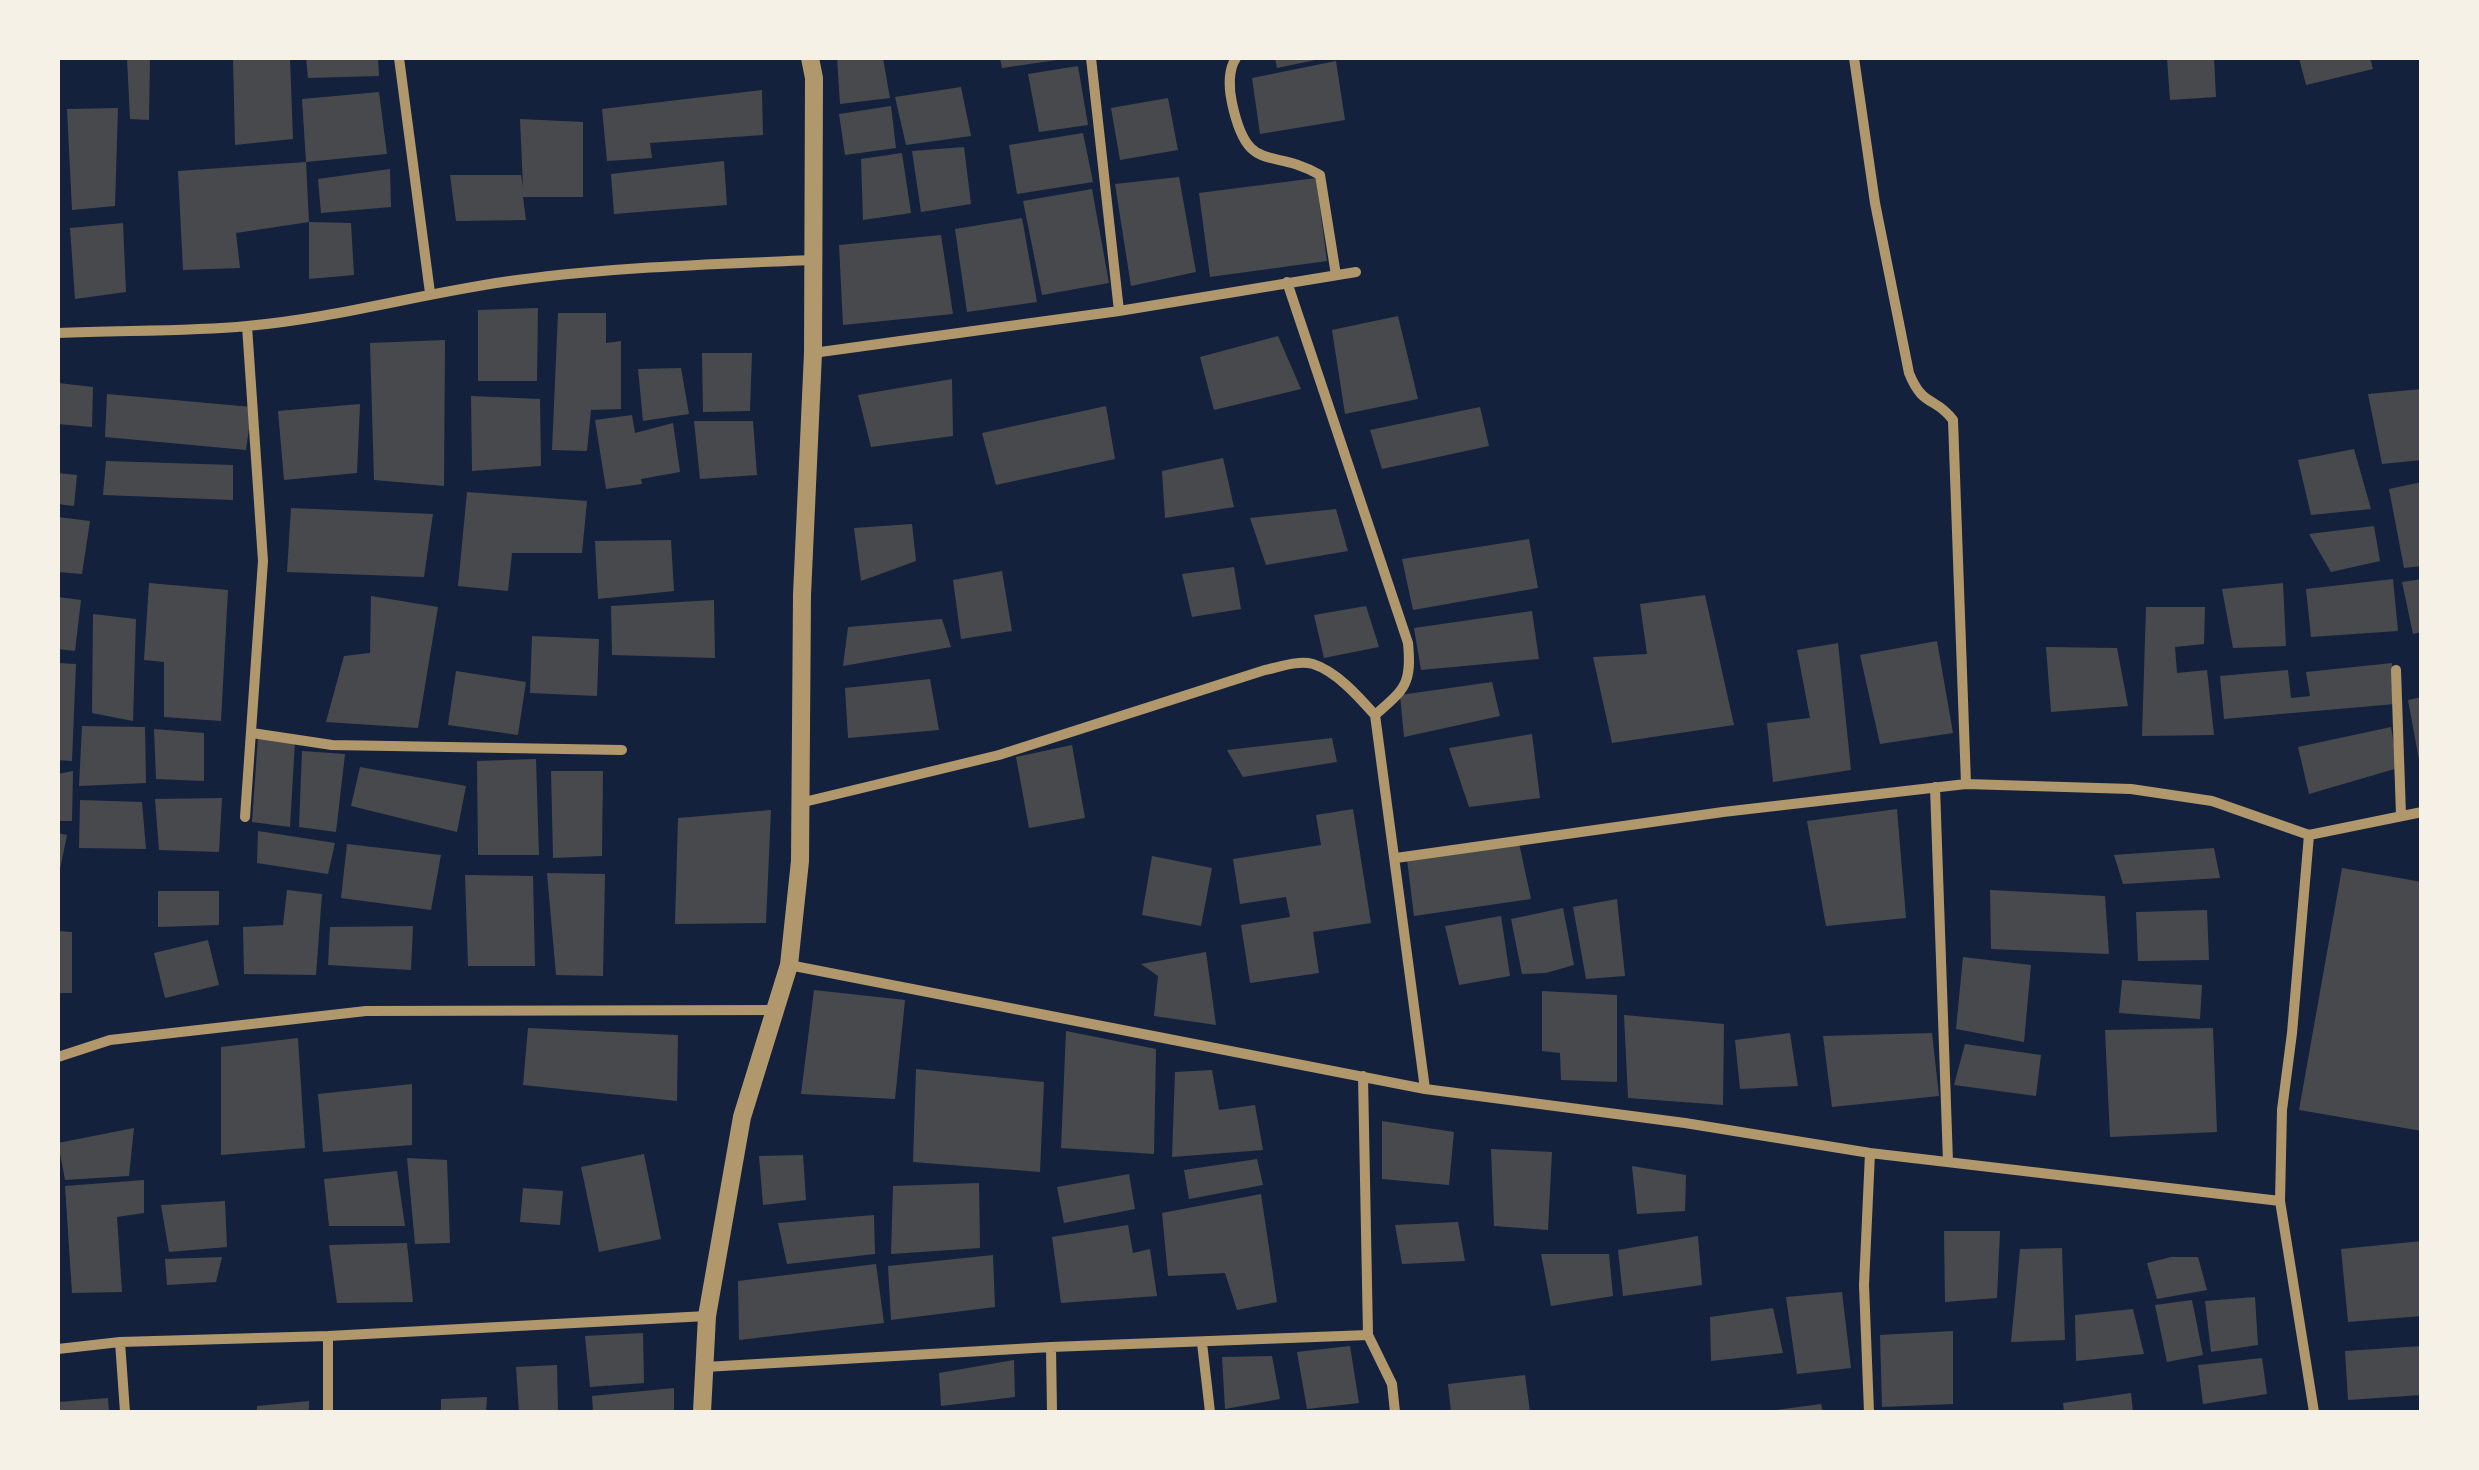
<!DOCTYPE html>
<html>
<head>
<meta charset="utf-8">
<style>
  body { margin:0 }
  #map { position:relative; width:2479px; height:1470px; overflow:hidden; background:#14213d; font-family:Figtree,sans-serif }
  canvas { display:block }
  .frame { position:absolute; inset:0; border:60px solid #f6f1e7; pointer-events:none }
</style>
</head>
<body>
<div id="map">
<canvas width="2479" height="1470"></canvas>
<div class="frame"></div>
</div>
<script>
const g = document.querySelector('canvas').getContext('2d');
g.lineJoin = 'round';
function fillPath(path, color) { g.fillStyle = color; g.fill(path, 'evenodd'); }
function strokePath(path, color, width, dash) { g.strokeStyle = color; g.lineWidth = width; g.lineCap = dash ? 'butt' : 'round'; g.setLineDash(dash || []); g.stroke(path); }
fillPath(new Path2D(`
  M127 58H150L149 120 130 119Z
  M233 58H290L293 139 235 145Z
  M306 58H378L379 76 308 78Z
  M837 58H883L890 98 840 104Z
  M1000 58H1057V60L1002 68Z
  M1275 58H1320V59L1277 68Z
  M2167 58H2214L2216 97 2170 100Z
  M2299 58H2370L2373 69 2306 85Z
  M1336 61 1345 120 1260 134 1252 78Z
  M1078 66 1088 125 1039 132 1028 74Z
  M961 87 971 136 906 145 895 97Z
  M762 90 763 135 650 143 652 158 607 161 602 109Z
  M379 92 387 154 306 162 302 99Z
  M1168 98 1178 150 1120 160 1111 108Z
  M891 106 896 148 845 155 839 114Z
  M118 108 115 206 72 210 67 109Z
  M520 119 583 122V197H523L526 220 456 221 450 175H521L523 187Z
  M1083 133 1093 182 1017 194 1009 145Z
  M964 147 971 204 921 212 912 151Z
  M902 153 911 213 863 220 861 159Z
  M724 161 727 205 614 214 611 174Z
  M306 162 309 222 236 233 240 268 183 270 178 171Z
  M390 169 391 207 321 213 318 179Z
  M1179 177 1196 272 1131 286 1115 184Z
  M1316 178 1327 261 1210 277 1199 193Z
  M1092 189 1109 283 1042 295 1023 201Z
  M1022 218 1037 302 967 312 955 229Z
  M309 222 351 223 354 275 309 279Z
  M123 223 126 292 75 299 70 228Z
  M941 235 953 314 843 325 839 245Z
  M538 308 537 381H478V310Z
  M558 313H606V343L621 341V409L591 410 587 451 552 450Z
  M1398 316 1418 399 1345 414 1332 330Z
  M1278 336 1301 389 1214 410 1200 357Z
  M445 340 444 486 374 480 370 343Z
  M702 353H752L750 411 703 412Z
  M681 368 689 414 643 421 638 369Z
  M952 379 953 436 871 447 858 395Z
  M58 383 93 387 92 427 58 424Z
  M2422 389V460L2382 464 2368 394Z
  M107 394 252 407 246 450 105 437Z
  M471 396 540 399 541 466 472 471Z
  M360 404 357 473 284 480 278 411Z
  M1106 406 1115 459 996 485 982 433Z
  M1480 407 1489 446 1382 469 1370 430Z
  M632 415 635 433 673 423 680 472 641 479 642 484 606 489 595 420Z
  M694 421H753L757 475 700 479Z
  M2354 449 2371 509 2311 515 2298 460Z
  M1223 458 1234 507 1165 518 1162 471Z
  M106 461 233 465V500L103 495Z
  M58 473 77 475 74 506 58 504Z
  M2422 482V566L2404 568 2389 489Z
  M467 492 587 501 582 553H512L508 591 458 586Z
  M291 508 433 514 424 577 287 572Z
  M1336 509 1348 551 1266 565 1250 518Z
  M58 517 90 521 82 574 58 572Z
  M912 524 916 561 861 581 854 528Z
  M2374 526 2380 561 2331 572 2309 534Z
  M1529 539 1538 588 1413 610 1402 559Z
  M671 540 674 591 598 599 595 541Z
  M1234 567 1241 609 1192 617 1182 574Z
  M1002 571 1012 631 961 639 953 580Z
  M2393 579 2398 631 2311 637 2306 589Z
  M2422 579V632L2413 634 2402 582Z
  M149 583 228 590 221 721 164 717V662L144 660Z
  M2283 583 2286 646 2233 648 2222 589Z
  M1705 595 1734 725 1612 743 1593 657 1647 654 1640 604Z
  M371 596 438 607 418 728 326 722 344 656 370 653Z
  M58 597 81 600 75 651 58 649Z
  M714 600 715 658 612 655 611 606Z
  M1366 606 1379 647 1324 658 1314 615Z
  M2146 607H2205L2204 644 2175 647 2177 673 2207 670 2214 735 2142 736Z
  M1532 611 1539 659 1421 670 1414 628Z
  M93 614 136 619 133 721 92 713Z
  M942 619 951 647 843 666 848 627Z
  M532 636 599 639 597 696 530 693Z
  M1937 641 1953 733 1880 744 1860 655Z
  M1838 643 1851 770 1773 782 1767 723 1810 718 1797 650Z
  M2046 647 2117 648 2128 706 2051 712Z
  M58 663 76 664 72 761 58 760Z
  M2392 663 2395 704 2224 719 2220 676 2288 670 2291 698 2310 696 2306 672Z
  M456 671 526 682 518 735 448 725Z
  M930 679 939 730 848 738 845 688Z
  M1492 682 1500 716 1404 737 1400 695Z
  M2422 697V765H2420L2408 700Z
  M82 726 145 727 146 783 79 786Z
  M2391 727 2398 768 2309 794 2298 747Z
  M154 729 204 733V781L156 779Z
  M1532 734 1540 798 1469 807 1449 748Z
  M258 737 295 741 290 827 252 822Z
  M1332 738 1337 762 1243 777 1227 750Z
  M1072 745 1085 818 1029 828 1016 757Z
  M302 751 345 754 336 832 299 827Z
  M536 759 539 855H478L477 761Z
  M360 767 466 786 457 832 351 806Z
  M73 771 72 821H58V774Z
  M551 771H603L602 856 553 858Z
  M222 798 219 852 159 850 155 799Z
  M80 800 142 802 146 849 79 848Z
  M1353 809 1371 923 1313 932 1319 973 1250 983 1241 925 1290 917 1286 897 1240 904 1233 859 1321 845 1316 815Z
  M1897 809 1906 918 1826 926 1807 821Z
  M771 810 766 923 675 924 678 818Z
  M258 831 335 843 328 874 257 863Z
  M58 833 67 835 59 874H58Z
  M1519 843 1531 899 1414 916 1407 859Z
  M347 844 441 855 431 910 341 898Z
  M2214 848 2220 878 2123 884 2114 855Z
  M1152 856 1212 868 1201 926 1142 915Z
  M2342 868 2422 882V1131L2299 1110Z
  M547 873 605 874 603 976 556 975Z
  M465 875 533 876 535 966H468Z
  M287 890 322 894 316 975 244 974 243 927 283 925Z
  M1990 890 2105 896 2109 954 1991 949Z
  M158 891H219V925L158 927Z
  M1617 899 1625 976 1586 979 1573 907Z
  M1563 908 1574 965 1546 973 1522 974 1511 919Z
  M2207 910 2209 960 2138 961 2136 912Z
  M1501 916 1510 976 1459 985 1445 926Z
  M413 926 411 970 328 965 330 927Z
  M58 931 72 932V993H58Z
  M208 940 219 985 165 998 154 953Z
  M1206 952 1216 1025 1154 1016 1158 976 1141 964Z
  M1963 957 2031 965 2024 1042 1956 1029Z
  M2122 980 2202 985 2200 1019 2119 1013Z
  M814 990 905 1000 895 1099 801 1094Z
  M1542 991 1617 995V1082L1561 1080 1560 1053 1542 1051Z
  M1624 1015 1724 1024 1723 1105 1628 1098Z
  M528 1028 678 1035 677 1101 523 1085Z
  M2213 1028 2217 1132 2110 1137 2105 1030Z
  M1066 1031 1156 1049 1154 1154 1061 1148Z
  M1790 1033 1798 1086 1740 1089 1735 1040Z
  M1932 1033 1939 1096 1832 1107 1823 1036Z
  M298 1038 305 1148 221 1155V1047Z
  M1965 1044 2041 1055 2036 1096 1954 1085Z
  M916 1069 1044 1082 1040 1172 913 1162Z
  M1212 1070 1219 1110 1255 1105 1263 1150 1172 1157 1175 1072Z
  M412 1084V1145L323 1152 318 1094Z
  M1382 1121 1454 1132 1449 1185 1382 1179Z
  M134 1128 129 1176 65 1180 58 1143Z
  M1491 1149 1552 1152 1548 1230 1494 1226Z
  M644 1154 661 1239 599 1252 581 1167Z
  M803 1155 806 1200 763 1205 759 1156Z
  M407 1158 447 1160 450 1243 415 1244Z
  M1257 1159 1263 1185 1189 1199 1184 1170Z
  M1632 1166 1686 1175 1685 1211 1637 1214Z
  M397 1171 405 1226H329L324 1179Z
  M1129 1174 1135 1209 1064 1223 1057 1187Z
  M144 1180V1213L117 1217 122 1292 72 1293 65 1186Z
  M979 1183 980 1248 891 1254 893 1186Z
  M523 1188 563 1191 560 1225 520 1222Z
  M1261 1194 1277 1302 1237 1310 1225 1273 1168 1276 1162 1213Z
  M225 1201 227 1247 169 1252 161 1205Z
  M874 1215 875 1254 787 1264 778 1223Z
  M1458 1222 1465 1261 1402 1264 1395 1225Z
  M1128 1225 1133 1253 1150 1249 1157 1296 1061 1303 1052 1237Z
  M1944 1231H2000L1997 1298 1945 1302Z
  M1698 1236 1702 1285 1623 1296 1618 1250Z
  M2422 1241V1316L2348 1322 2341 1249Z
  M407 1243 413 1302 337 1303 329 1245Z
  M2062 1248 2065 1340 2011 1342 2020 1249Z
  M1541 1254H1609L1613 1296 1551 1306Z
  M993 1255 995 1307 891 1320 888 1266Z
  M222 1257 216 1282 167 1285 165 1259Z
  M2171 1257H2198L2207 1290 2157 1299 2147 1263Z
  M876 1264 884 1323 739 1340 738 1281Z
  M1842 1292 1851 1368 1797 1374 1786 1297Z
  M2255 1297 2258 1345 2211 1352 2205 1301Z
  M2192 1300 2203 1355 2167 1362 2155 1305Z
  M1773 1308 1783 1353 1711 1361 1710 1317Z
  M2133 1309 2144 1354 2076 1361 2075 1315Z
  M1953 1331V1404L1882 1407 1880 1335Z
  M643 1333 644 1383 590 1387 585 1336Z
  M1350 1346 1359 1403 1307 1409 1297 1352Z
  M2422 1346V1395L2348 1400 2345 1351Z
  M1272 1356 1280 1399 1225 1409 1222 1357Z
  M2262 1358 2267 1394 2203 1404 2198 1365Z
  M1014 1360 1015 1397 941 1406 939 1373Z
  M557 1365 558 1412H519L516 1367Z
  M1525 1375 1530 1412H1451L1448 1384Z
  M674 1388V1412H593L592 1396Z
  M2131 1393 2133 1412H2064L2063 1403Z
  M487 1397 486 1412H441V1399Z
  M108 1398 109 1412H58V1402Z
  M309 1401V1412H257V1406Z
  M1821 1404 1823 1412H1776V1410Z`), '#48494c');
strokePath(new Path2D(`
  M399 58 430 293
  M1091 58 1119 311
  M1236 58C1228 70 1229 89 1232 103 1248 177 1271 146 1320 175L1336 275
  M1854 58 1875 203 1909 373C1923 408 1935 396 1953 420L1966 784
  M1287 282 1408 643C1412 684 1405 689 1375 715L1425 1089
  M58 333C120 330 185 332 247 326 338 318 426 292 517 280 614 267 714 264 812 260
  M813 353 1119 311 1356 272
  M2396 670 2401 815
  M252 733 332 745 622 750
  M1935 787 1948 1162
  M800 803 999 755 1265 670C1280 667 1298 660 1313 664 1336 671 1359 697 1375 715
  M245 817 263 561 247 326
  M1396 858 1723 812 1966 784 2131 789 2212 801 2309 835
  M789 965 1425 1089 1685 1123 1870 1153 2280 1201
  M58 1057 110 1040 366 1011 775 1010
  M1363 1076 1368 1335 1392 1384 1395 1412
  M328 1336V1412
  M120 1342 125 1412
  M1202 1343 1210 1412
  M1051 1347 1052 1412
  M58 1349 120 1342 328 1336 707 1316
  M705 1367 1051 1347 1368 1335
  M1869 1412 1864 1285 1870 1153
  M2314 1412 2280 1201 2282 1110 2292 1033 2309 835 2422 812`), '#b1986c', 10);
strokePath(new Path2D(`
  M702 1412 707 1316 742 1117 789 965 800 861 802 595 813 353 814 78 810 58`), '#b1986c', 18);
</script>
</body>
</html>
